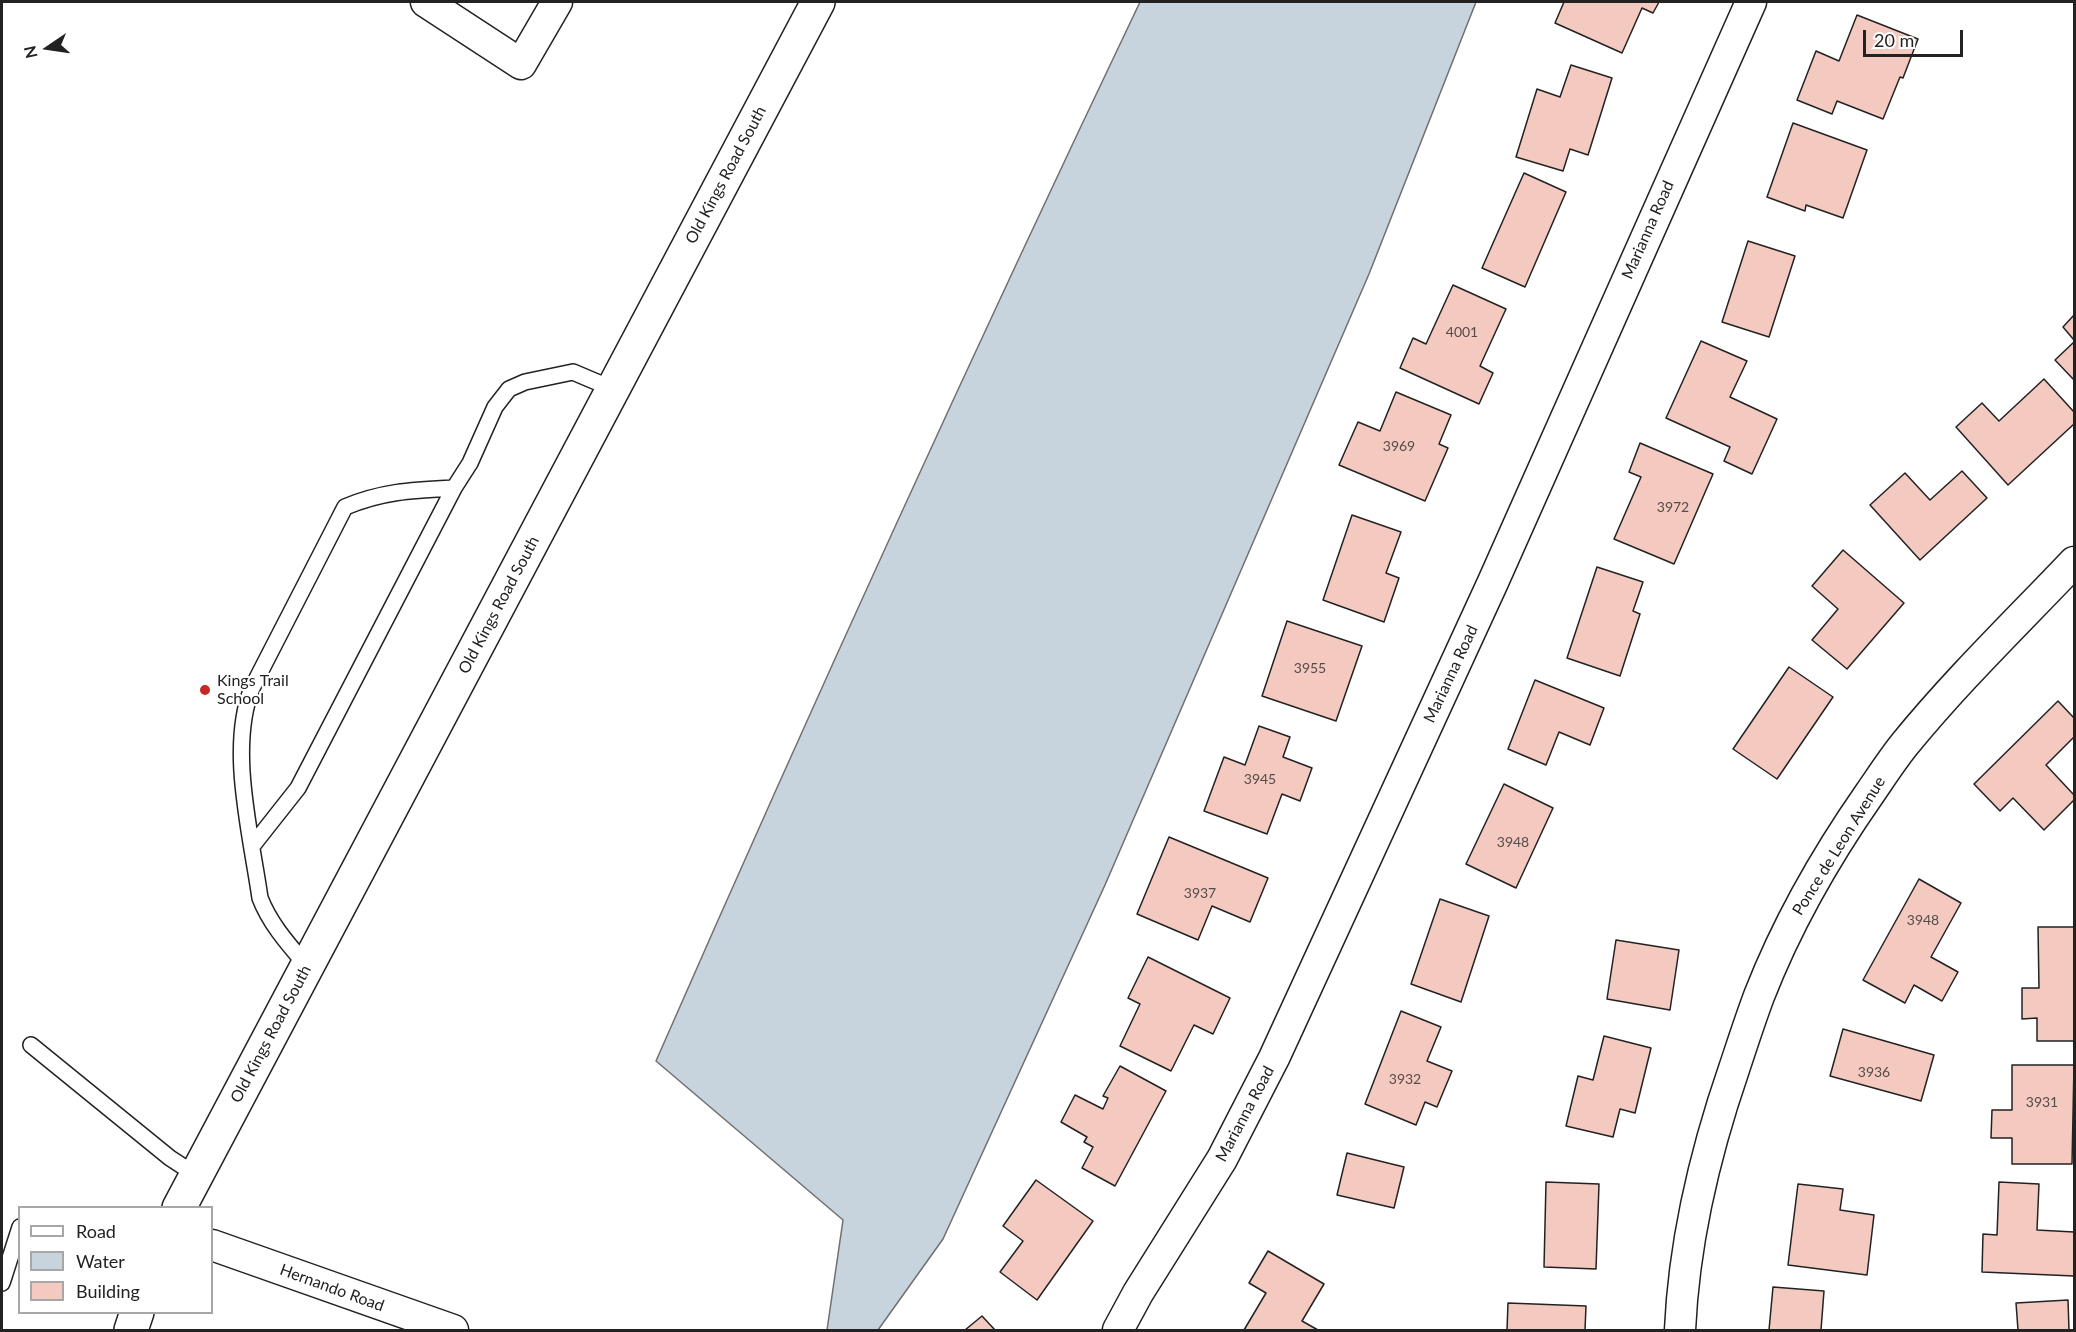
<!DOCTYPE html>
<html>
<head>
<meta charset="utf-8">
<style>
  body { margin:0 }
  #map { position:relative; width:2076px; height:1332px; overflow:hidden; background:#fff; font-family:Lato,sans-serif }
  canvas { display:block }
  .frame { position:absolute; inset:0; border:3px solid #222; pointer-events:none }
  .legend { position:absolute; left:18px; top:1206px; width:195px; height:108px; box-sizing:border-box; background:#fff; border:2px solid #a7a7a7; margin:0; padding:8px 10px; list-style:none; font-size:18px; color:#222 }
  .legend li { display:flex; align-items:center; gap:12px; height:30px }
  .legend b { width:30px; border:2px solid #a7a7a7 }
  .north { position:absolute; left:18px; top:18px; width:60px; height:60px; -webkit-text-stroke:4px #fff; paint-order:stroke; rotate:257deg; font-size:16px; font-weight:700; line-height:24px; text-align:center; color:#222 }
  .north::after { content:''; display:block; margin:auto; width:21px; height:27px; background:#222; clip-path:polygon(50% 0,100% 100%,50% 72%,0 100%) }
  .scale { position:absolute; left:1863px; top:30px; width:100px; height:27px; box-sizing:border-box; border:3px solid #222; border-top:0; padding-left:8px; font-size:18px; line-height:21px; white-space:nowrap; color:#222; -webkit-text-stroke:4px #fff; paint-order:stroke }
</style>
</head>
<body>
<div id="map">
<canvas width="2076" height="1332"></canvas>
<div class="frame"></div>
<ul class="legend">
<li><b style="height:8px;background:#fff"></b>Road</li>
<li><b style="height:16px;background:#c7d3dd"></b>Water</li>
<li><b style="height:16px;background:#f3c9c0"></b>Building</li>
</ul>
<div class="north">N</div>
<div class="scale">20 m</div>
</div>
<script>
const g = document.querySelector('canvas').getContext('2d');
g.lineJoin = 'round';
function fillPath(path, color) { g.fillStyle = color; g.fill(path, 'evenodd'); }
function strokePath(path, color, width, dash) { g.strokeStyle = color; g.lineWidth = width; g.lineCap = dash ? 'butt' : 'round'; g.setLineDash(dash || []); g.stroke(path); }
function drawText(font, color, halo, rows, align = 'center') {
  g.font = font + ' Lato,sans-serif'; g.lineWidth = 4.5; g.setLineDash([]); g.textBaseline = 'middle'; g.strokeStyle = halo; g.fillStyle = color; for (const [text, x, y, turn = 0] of rows) {
    g.save(); g.translate(x, y); g.rotate((+turn || 0) * Math.PI / 180); g.textAlign = isNaN(turn) ? turn : align; if (halo) g.strokeText(text, 0, 0); g.fillText(text, 0, 0); g.restore();
  }
}
const water = new Path2D(`
  M1140 2H1476L1369 274 1105 885 943 1239 878 1330H827L843 1220 656 1061C812 705 973 352 1140 2Z`);
fillPath(water, '#c7d3dd');
strokePath(water, '#6f6f6f', 1.5);
const building = new Path2D(`
  M1564 2H1659L1653 13 1642 8 1622 53 1555 23Z
  M1857 15 1918 39 1903 78 1900 77 1883 119 1837 101 1832 114 1797 100 1816 51 1839 61Z
  M1571 65 1612 78 1588 155 1570 149 1563 171 1516 157 1537 89 1560 97Z
  M1793 123 1867 150 1843 218 1806 205 1805 211 1767 197Z
  M1524 173 1566 192 1525 287 1482 268Z
  M1748 241 1795 256 1769 337 1722 322Z
  M1453 285 1506 309 1480 366 1493 373 1479 404 1400 368 1413 338 1426 344Z
  M2074 315V340L2063 327Z
  M1701 341 1747 361 1730 397 1777 419 1752 474 1724 461 1730 447 1666 418Z
  M2074 342V380L2055 360Z
  M2044 379 2074 412V424L2008 485 1956 427 1982 403 1999 421Z
  M1396 392 1451 415 1439 444 1448 448 1425 501 1339 465 1358 422 1380 431Z
  M1640 443 1713 474 1674 564 1614 539 1641 477 1629 472Z
  M1962 471 1987 498 1920 560 1870 505 1905 473 1930 500Z
  M1352 515 1401 532 1386 573 1399 578 1384 622 1323 600Z
  M1843 550 1904 603 1847 669 1812 640 1838 609 1812 586Z
  M1597 567 1643 582 1633 611 1640 614 1620 676 1567 658Z
  M1287 621 1362 646 1336 721 1262 696Z
  M1789 667 1833 697 1777 779 1733 749Z
  M1535 680 1604 708 1590 745 1559 732 1546 765 1508 749Z
  M2058 701 2074 718V737L2046 765 2074 795V800L2044 830 2013 798 2000 811 1974 784Z
  M1259 726 1290 737 1283 757 1312 768 1300 801 1282 794 1267 834 1204 811 1224 757 1245 765Z
  M1504 784 1553 808 1516 888 1466 864Z
  M1169 837 1268 878 1250 922 1212 906 1198 940 1137 914Z
  M1919 879 1961 903 1931 957 1958 972 1942 1001 1914 985 1905 1003 1863 980Z
  M1440 899 1489 916 1461 1002 1411 984Z
  M2038 927H2074V1041H2037V1018L2022 1019V988H2039Z
  M1616 940 1679 950 1670 1010 1607 999Z
  M1148 957 1230 998 1213 1034 1194 1025 1171 1071 1120 1046 1140 1004 1128 998Z
  M1401 1011 1441 1027 1427 1061 1452 1071 1437 1107 1425 1102 1416 1125 1365 1104Z
  M1843 1029 1934 1055 1921 1101 1830 1076Z
  M1604 1036 1651 1048 1635 1113 1620 1109 1613 1137 1566 1126 1578 1076 1593 1080Z
  M2012 1065H2074L2072 1164H2012V1138H1991L1992 1110H2012Z
  M1120 1066 1166 1091 1115 1186 1082 1168 1093 1147 1084 1142 1087 1137 1061 1122 1075 1095 1103 1109 1108 1098 1103 1096Z
  M1347 1153 1404 1167 1394 1208 1337 1195Z
  M1036 1180 1093 1221 1037 1300 1000 1272 1023 1241 1003 1226Z
  M1546 1182 1599 1184 1596 1269 1544 1267Z
  M1999 1182 2039 1184 2037 1230 2074 1232V1276L1982 1272 1983 1234 1997 1235Z
  M1798 1184 1843 1189 1840 1210 1874 1215 1867 1275 1788 1265Z
  M1268 1251 1324 1284 1302 1321 1318 1330H1244L1266 1293 1249 1283Z
  M1773 1287 1824 1291 1821 1330H1769Z
  M2068 1300 2069 1330H2009H2018L2016 1303Z
  M1508 1303 1586 1306 1585 1330H1507Z
  M982 1316 995 1330H965Z`);
fillPath(building, '#f3c9c0');
strokePath(building, '#222', 1.5);
const service = new Path2D(`
  M253 845 298 788 454 488
  M307 966C289 945 270 924 260 898 251 834 228 748 252 688L345 507C383 491 414 490 454 488L470 463 495 407 509 389 525 382 573 372 613 389
  M31 1045 170 1158 196 1175
  M2 1283 20 1227`);
const minor = new Path2D(`
  M426 2 521 64 557 2
  M212 1245 453 1330
  M1118 1330 1138 1293 1222 1159 1274 1058 1493 582 1751 2
  M1680 1330C1684 1241 1705 1153 1734 1069 1742 1045 1750 1020 1759 996 1787 924 1826 856 1870 793 1881 777 1892 760 1904 745 1957 680 2017 622 2074 562`);
const tertiary = new Path2D(`
  M179 1208 818 2
  M131 1330 137 1312`);
strokePath(service, '#222', 18);
strokePath(minor, '#222', 33);
strokePath(tertiary, '#222', 36);
strokePath(service, '#fff', 15);
strokePath(minor, '#fff', 30);
strokePath(tertiary, '#fff', 33);
for (const [x, y, r, color] of [
  [205,690,6,"#c62828"]
]) { const dot = new Path2D(); dot.arc(x, y, r, 0, 2 * Math.PI); g.fillStyle = color; g.fill(dot); strokePath(dot, '#fff', 2); }
drawText('14px', '#564c4a', null, [
  ["4001",1462,332],
  ["3969",1399,446],
  ["3972",1673,507],
  ["3955",1310,668],
  ["3945",1260,779],
  ["3948",1513,842],
  ["3937",1200,893],
  ["3948",1923,920],
  ["3936",1874,1072],
  ["3932",1405,1079],
  ["3931",2042,1102]
]);
drawText('16px', '#222', '#fff', [
  ["Old Kings Road South",726,175,-62],
  ["Marianna Road",1648,230,-66],
  ["Old Kings Road South",499,605,-62],
  ["Marianna Road",1451,674,-65],
  ["Ponce de Leon Avenue",1839,846,-58],
  ["Old Kings Road South",271,1034,-62],
  ["Marianna Road",1245,1114,-62],
  ["Hernando Road",332,1288,20]
]);
drawText('16px', '#222', '#fff', [
  ["Kings Trail",217,681],
  ["School",217,699]
], 'left');
</script>
</body>
</html>
